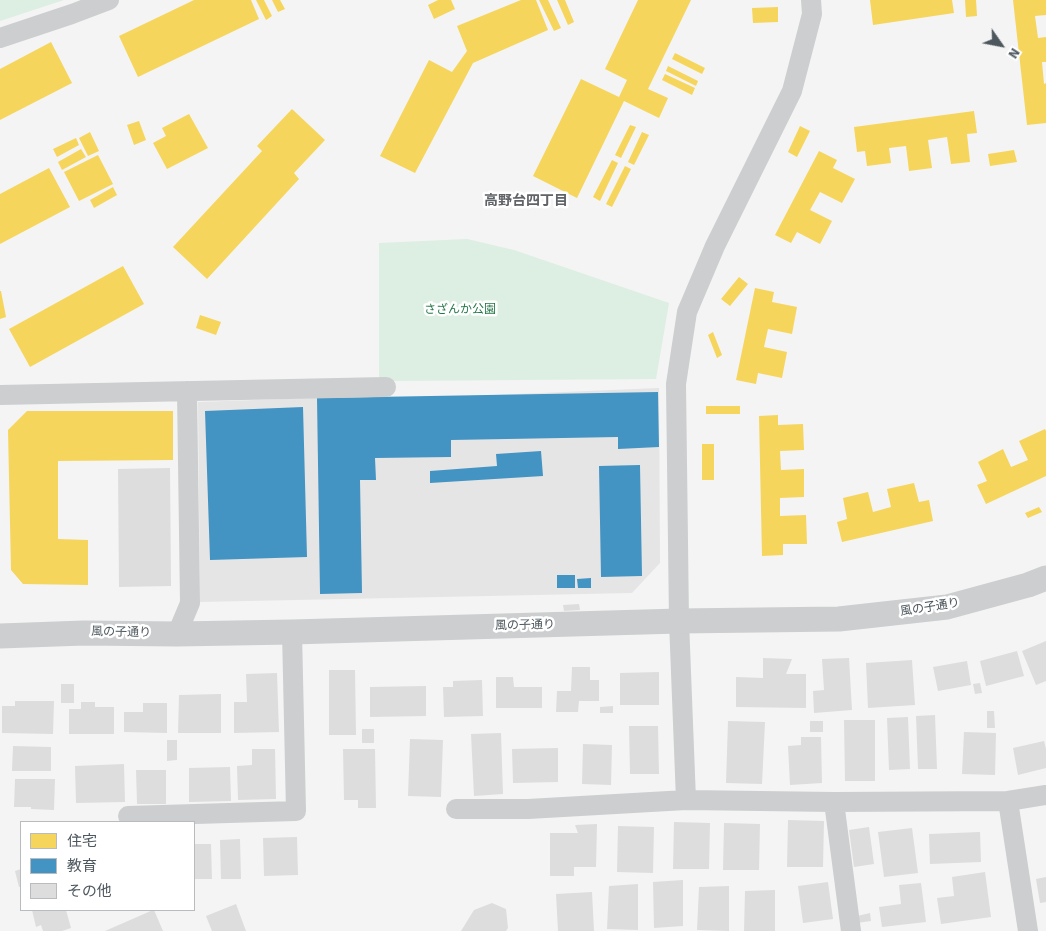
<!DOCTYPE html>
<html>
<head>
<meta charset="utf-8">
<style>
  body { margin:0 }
  #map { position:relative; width:1046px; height:931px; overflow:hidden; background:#f4f4f4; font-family:"Source Sans 3","Noto Sans JP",sans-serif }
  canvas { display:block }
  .legend { position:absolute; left:20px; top:821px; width:175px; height:90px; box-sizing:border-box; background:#fff; border:1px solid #b8bcbf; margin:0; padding:6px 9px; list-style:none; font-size:15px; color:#4d575e }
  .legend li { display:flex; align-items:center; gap:10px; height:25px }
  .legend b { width:25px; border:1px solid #b8bcbf }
  .north { position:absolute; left:976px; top:20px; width:50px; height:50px; -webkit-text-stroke:4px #fff; paint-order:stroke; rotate:123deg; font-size:14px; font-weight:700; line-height:20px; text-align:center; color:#4d575e }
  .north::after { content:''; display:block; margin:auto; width:18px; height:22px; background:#4d575e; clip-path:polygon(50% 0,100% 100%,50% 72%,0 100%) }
</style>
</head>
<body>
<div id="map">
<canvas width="1046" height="931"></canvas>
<ul class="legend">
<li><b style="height:14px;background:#f6d55c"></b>住宅</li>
<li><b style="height:14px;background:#4393c3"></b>教育</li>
<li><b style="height:14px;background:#ddddde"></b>その他</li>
</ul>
<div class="north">N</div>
</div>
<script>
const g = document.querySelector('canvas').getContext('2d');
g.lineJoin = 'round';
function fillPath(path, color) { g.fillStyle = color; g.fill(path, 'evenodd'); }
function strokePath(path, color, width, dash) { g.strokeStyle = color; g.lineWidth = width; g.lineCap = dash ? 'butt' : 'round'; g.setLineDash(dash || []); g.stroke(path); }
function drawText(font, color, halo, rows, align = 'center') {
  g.font = font + ' "Source Sans 3","Noto Sans JP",sans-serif'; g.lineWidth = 5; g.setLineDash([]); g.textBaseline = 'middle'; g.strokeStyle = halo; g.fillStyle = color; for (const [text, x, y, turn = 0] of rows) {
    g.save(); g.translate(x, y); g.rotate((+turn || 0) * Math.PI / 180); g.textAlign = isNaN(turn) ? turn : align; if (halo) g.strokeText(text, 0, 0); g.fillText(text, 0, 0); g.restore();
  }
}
fillPath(new Path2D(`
  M659 388 660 563 632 593 200 602 198 402 312 398 396 399Z`), '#e6e5e5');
fillPath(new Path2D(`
  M0 0H64L0 21Z
  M467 239 514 250 669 303 656 379 390 381 379 377V243Z`), '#dcefe2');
fillPath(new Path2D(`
  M194 0H251L259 19 138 77 119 36Z
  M256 0H264L272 16 266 20Z
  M272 0H280L285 9 278 12Z
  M438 0H451L455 9 434 19 428 5Z
  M521 0H536L548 30 473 63 415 173 380 156 429 60 452 72 467 51 457 26Z
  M539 0H548L561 28 554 31Z
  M557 0H565L574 22 568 25Z
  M638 0H691L648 89 668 98 659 118 624 101 577 198 533 176 581 79 619 97 627 80 605 69Z
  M870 0H952L954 13 873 25Z
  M965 0H976L977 16 966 17Z
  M1013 0H1046V15L1035 16 1038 38 1046 37V62H1042L1044 84 1046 83V123L1027 125Z
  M778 7V22L753 23 752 8Z
  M51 42 72 83 0 120V69Z
  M675 53 705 68 702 74 672 59Z
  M668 66 698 81 696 86 666 71Z
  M665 74 695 88 692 95 662 80Z
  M292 109 325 140 294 173 299 179 207 279 173 247 262 151 257 146Z
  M974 111 977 133 967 134 970 162 951 164 947 137 928 140 932 168 909 171 906 146 889 148 891 163 867 166 865 151 857 152 854 127Z
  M189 114 208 148 167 169 153 143 166 136 162 128Z
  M139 121 146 140 134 145 127 125Z
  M630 125 636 127 621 158 615 155Z
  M800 126 810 131 797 157 788 152Z
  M90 132 99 151 88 156 79 138Z
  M642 132 649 135 634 165 628 162Z
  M76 138 79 145 57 157 53 149Z
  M81 149 86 157 62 170 58 162Z
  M1014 150 1017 162 990 166 988 154Z
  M819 151 837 160 833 168 855 179 842 203 820 192 810 210 832 221 820 244 797 232 791 243 775 235Z
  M98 155 113 184 79 201 64 172Z
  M612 160 618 163 600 201 593 197Z
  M625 166 631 169 612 207 606 204Z
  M49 168 70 207 0 244V194Z
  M113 187 117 195 94 208 90 200Z
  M123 266 144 304 30 367 9 329Z
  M739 277 748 284 730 306 721 299Z
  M755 288 774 292 772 302 797 307 792 334 768 329 764 347 787 352 782 378 758 373 756 384 736 380Z
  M0 291H1L6 317 0 319Z
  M200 315 221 322 216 335 196 328Z
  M713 332 722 355 717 358 708 335Z
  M706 406H740V414H706Z
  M27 411H173V460L58 461V539L88 540V585L23 584 11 570 8 430Z
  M778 415V425L803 424 804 450 780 451 781 470 804 469V497L780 498V516L806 515 807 544H783V555L762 556 759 416Z
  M1045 429 1046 431V476L986 504 977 485 987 481 978 462 1003 449 1011 467 1028 460 1019 441Z
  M702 444H714V480H702Z
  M914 483 919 502 929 500 933 521 842 542 837 522 847 519 843 498 868 492 873 512 891 507 887 489Z
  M1039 507 1042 512 1028 518 1025 513Z`), '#f6d55c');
fillPath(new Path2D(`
  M658 392 659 447 618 449V437L451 440V457L375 458 376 480H360L362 593 320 594 317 398Z
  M303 407 307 557 210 560 205 411Z
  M541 451 543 476 430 483V471L497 466 496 454Z
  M640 465 642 576 601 577 599 466Z
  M557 575H575V588H557Z
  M591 578V588H578L577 579Z`), '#4393c3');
fillPath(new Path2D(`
  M170 468 171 586 119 587 118 469Z
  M579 604 580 610 564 611 563 605Z
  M1046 641V681L1036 685 1022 651Z
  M1017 651 1024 676 986 686 980 661Z
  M763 658 792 659 786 674H806V708L736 707V677L763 678Z
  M849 658 852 710 814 713 813 691 824 690 822 659Z
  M912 660 915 705 868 708 866 663Z
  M967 661 971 685 938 691 933 667Z
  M572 667H590V680H599V701H579L578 712H556L557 691H571Z
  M329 670H355L356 735H329Z
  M659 672V705H620V673Z
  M277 673 279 732 234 733V702H247L246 674Z
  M496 677H513L514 687H542V708H496Z
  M482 680 483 716 444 717 443 687H453V681Z
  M980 683 982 693 975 694 973 684Z
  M61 684H74V703H61Z
  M426 686V716L370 717V687Z
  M221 694V733H178L179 695Z
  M15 701H54L53 734 2 733V706H15Z
  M81 702H95V707H114V734H69V709H81Z
  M143 703H167V733L124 732V712H143Z
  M613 706V713H600V707Z
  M987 711H994L995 728H987Z
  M935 715 937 769H918L916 716Z
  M908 717 910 769 889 770 887 718Z
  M844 720H875V781H845Z
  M728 721 765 722 762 784 726 783Z
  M810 721H823V732H810Z
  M629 726H658L659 774H630Z
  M362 729H374V743H362Z
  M964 732 996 733 995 775 962 774Z
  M501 733 503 794 474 796 471 734Z
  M801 737H821L822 783 790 785 788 746 801 745Z
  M410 739 443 740 441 797 408 796Z
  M167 740H177V760L167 761Z
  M1044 741 1046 749V768L1018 775 1013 748Z
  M583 744 612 745 611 785 582 784Z
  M13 746 51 747V771H12Z
  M558 748V782L513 783 512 749Z
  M252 749H275L276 799 238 800 237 766 252 765Z
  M343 749H375L376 808H358V800H344Z
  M124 764 125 802 76 803 75 766Z
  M230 767 231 801 189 802V768Z
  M136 770H166V804H137Z
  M15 779H55L54 810 31 809V807H14Z
  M788 820 824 821 823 867H787Z
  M674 822 710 823 709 869H673Z
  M724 823 760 824 759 870H723Z
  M597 824 596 867H574V876H550V833H578L575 825Z
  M618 826 654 827 653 873 617 872Z
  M869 827 874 864 854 867 849 830Z
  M912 828 918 873 884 877 878 832Z
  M980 832 981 862 930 864 929 834Z
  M297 837 298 875 264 876 263 838Z
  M240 839 241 879H221L220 840Z
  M194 844H211L212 879H194Z
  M21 869V887H19L15 871Z
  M985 872 991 917 941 924 937 898 954 896 952 877Z
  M1046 877V902L1040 903 1036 879Z
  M683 880V926L654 928 653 882Z
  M828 882 833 919 803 923 798 886Z
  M921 883 926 922 882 927 879 907 901 904 899 885Z
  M638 884V930L607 929 609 886Z
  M729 886V931L697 930 699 887Z
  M775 890V931H744L745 891Z
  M592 892 594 931H558L556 894Z
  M492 903 506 909 508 928 506 931H461L474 910Z
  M236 904 246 931H212L206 916Z
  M32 910H66L71 928 62 931H43L41 925 36 927Z
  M153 910H154L163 931H105Z
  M870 913 871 921 857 923V916Z`), '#ddddde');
strokePath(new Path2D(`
  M0 38 72 14 109 0
  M0 395 386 387
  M177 634 190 603 187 391
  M686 800 679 621 676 384 687 312 715 246 792 91 812 14 811 0
  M1008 801 1046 795
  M834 802 851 931
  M456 809H528L686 800 834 802 1008 801 1028 931
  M128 816 296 811 292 632`), '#cccecf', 20);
strokePath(new Path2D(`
  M0 636 84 633 177 634 292 632 679 621 839 619 947 607 1028 585 1046 578`), '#cccecf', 25);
drawText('12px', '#247847', '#fff', [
  ["さざんか公園",460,310]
]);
drawText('12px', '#4d575e', '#fff', [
  ["風の子通り",930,608,-9],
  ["風の子通り",525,626,-1],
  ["風の子通り",121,633,1]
]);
drawText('bold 14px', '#606367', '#fff', [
  ["高野台四丁目",526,202]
]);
</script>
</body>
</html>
